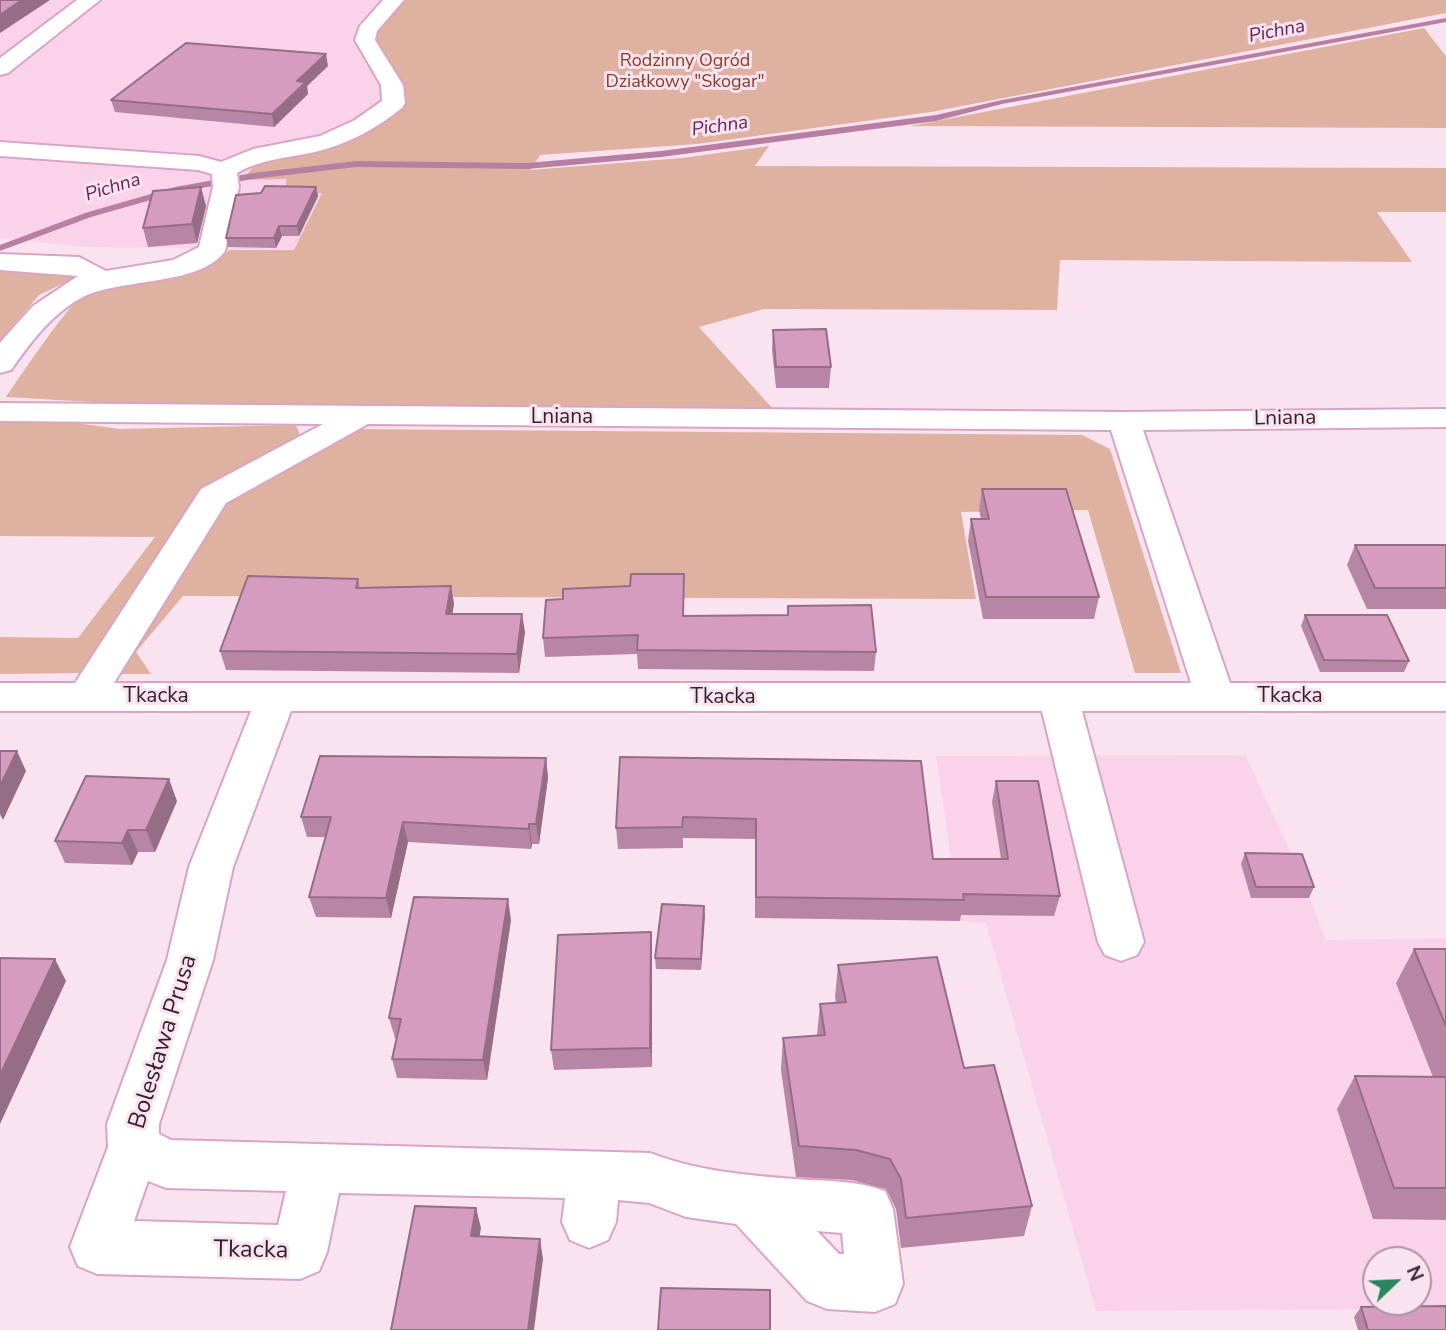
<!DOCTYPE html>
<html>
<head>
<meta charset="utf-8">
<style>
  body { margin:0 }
  #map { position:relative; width:1446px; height:1330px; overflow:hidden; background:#fae3f0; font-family:"Nunito Sans",sans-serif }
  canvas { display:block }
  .north { position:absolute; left:1362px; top:1246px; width:70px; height:70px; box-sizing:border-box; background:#fae3f0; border:2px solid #ab95a2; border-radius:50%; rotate:67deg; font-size:19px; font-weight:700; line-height:28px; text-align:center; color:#341f2c }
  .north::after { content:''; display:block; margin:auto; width:24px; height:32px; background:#28865e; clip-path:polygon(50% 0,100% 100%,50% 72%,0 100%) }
</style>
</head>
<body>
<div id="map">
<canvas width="1446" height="1330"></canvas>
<div class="north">N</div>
</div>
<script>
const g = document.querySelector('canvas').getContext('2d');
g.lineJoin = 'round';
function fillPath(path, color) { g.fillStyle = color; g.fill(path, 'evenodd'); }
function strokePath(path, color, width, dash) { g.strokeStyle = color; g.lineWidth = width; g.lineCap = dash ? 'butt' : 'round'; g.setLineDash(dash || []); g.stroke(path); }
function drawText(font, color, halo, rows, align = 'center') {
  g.font = font + ' "Nunito Sans",sans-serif'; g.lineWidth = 6; g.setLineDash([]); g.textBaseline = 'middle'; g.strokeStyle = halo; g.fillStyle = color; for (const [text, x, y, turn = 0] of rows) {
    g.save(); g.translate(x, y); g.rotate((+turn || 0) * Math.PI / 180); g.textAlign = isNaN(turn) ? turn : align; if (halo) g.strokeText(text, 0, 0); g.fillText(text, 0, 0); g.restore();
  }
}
fillPath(new Path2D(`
  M0 0H646L476 252 84 247 0 238Z
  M1245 755 1297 865 1326 940 1446 938V1309L1096 1311 986 923 960 921 936 756ZM1376 1260H1418V1302H1376Z`), '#fad3eb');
fillPath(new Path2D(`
  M400 0H1446V13L931 112 697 144 540 155 530 170 682 158 769 146 755 166 1446 168V212H1377L1412 262 1060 260 1057 310 764 309 699 327 773 409 196 408 6 397C18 380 70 301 84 295 130 274 194 293 229 250H294L322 193 286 192V179L242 180 258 162 401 105 373 42 374 28Z
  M1424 28 1446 56V128L910 126Z
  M0 267 83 274 39 295 0 341Z
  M0 418 54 420 120 429 296 425 300 435 202 495 87 673 0 674V637L78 638 155 537 0 536Z
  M353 429 1082 435 1110 449 1181 673H1135L1088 510 961 512 976 599 183 596 136 652 151 674H111L223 503Z`), '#dfb1a1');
fillPath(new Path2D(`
  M1446 18V22L1002 104 936 121 661 157 527 169 356 167 253 179 179 192 91 217 0 251V245L85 213 175 187 253 173 356 161 527 163 661 151 936 115 1002 100Z`), '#b780a3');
const minor = new Path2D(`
  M77 0H100L8 73 0 75V58Z
  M383 0H404L377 31 375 40 403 85 405 103 402 108C376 129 348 144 315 152 288 158 261 159 237 173L239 187 225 251C201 286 121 278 83 297 51 314 31 342 11 370L0 373V343L5 337 33 306 78 276 0 270V254L79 257 106 271 173 260 199 247 213 187 212 174 198 170 0 156V142L199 156 221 162 253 149 320 136 355 120 382 101 381 85 355 40 360 26Z
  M0 403 1124 412 1446 409V427L1143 430 1230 683H1446V711H1082L1144 942 1137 955 1121 961 1105 955 1098 942 1042 711H291L233 867 213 960 159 1124V1134L171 1140 650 1153C697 1171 744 1175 794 1179 825 1181 856 1180 885 1191L893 1209 903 1284 895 1304 875 1312 827 1309 807 1301 736 1224 686 1217 649 1203 618 1200 616 1222 608 1240 589 1248 570 1240 562 1222 565 1198 339 1193 327 1252 319 1271 300 1279 97 1274 78 1266 70 1247 108 1147 107 1124 167 960 189 867 251 711H0V683H75L201 489 323 424 0 421ZM368 424 1111 430 1191 683H114L226 503ZM148 1181 166 1188 286 1191 278 1225 134 1221ZM817 1231 842 1233 844 1254H839Z`);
strokePath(minor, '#daa4c6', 4);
fillPath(minor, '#fff');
fillPath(new Path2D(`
  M328 66 307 86 308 94 274 127 115 112 111 100Z
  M316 187 318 196 299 236H282L276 248 228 247 226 238 261 193Z
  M206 206 197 243 148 247 143 228Z
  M773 330 831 367 829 388H776L772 350Z
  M982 489 1099 597 1094 619H983L968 541 971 519H981L979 510Z
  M1355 545H1446V609H1367L1347 565Z
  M358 579 360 588 451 586 454 604 452 614 525 632 519 673 226 670 220 651Z
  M684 593V616L787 615 788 606 876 652 874 671 638 669 637 654 545 657 543 638 563 599Z
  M1305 615 1409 661 1404 672H1320L1301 626Z
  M620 757 933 859H1001L992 802 996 781 1060 896 1054 916 961 915 960 921 755 918V839L683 838V848L618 849 616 828Z
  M546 758 548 778 539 844H532L531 849 408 842 391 918 316 917 309 897 326 837H307L301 817Z
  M177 801 155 852H138L132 865 65 863 55 841Z
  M1245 853 1314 887 1309 898H1251L1241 864Z
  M704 906 701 970 656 969 655 958Z
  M511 920 487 1080 397 1078 392 1059 396 1038H395L389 1018Z
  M651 932 652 952V1067L554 1070 551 1050Z
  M1414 949H1446V1220L1373 1219 1337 1109 1355 1076 1433 1077 1396 983Z
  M838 965 964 1068 1032 1206 1024 1236 901 1248 896 1209 886 1189 852 1180 796 1177 781 1070 783 1038 817 1035 820 1004 836 1003 835 997Z
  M1361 1307 1446 1330H1358L1354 1317Z`), '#b786a5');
fillPath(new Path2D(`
  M22 0H50L0 33V15Z
  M326 54 328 66 307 86 308 94 274 127 272 114 297 81Z
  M201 187 206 206 197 243 192 224Z
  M316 187 318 196 299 236 297 226Z
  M279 226 282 236 276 248 274 238Z
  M451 586 454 604 449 632 446 614Z
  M522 614 525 632 519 673 517 654Z
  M17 751 26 771 3 820 0 814V786Z
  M546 758 548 778 539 844 536 824Z
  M169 779 177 801 155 852 146 830Z
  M403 822 408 842 391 918 386 898Z
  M529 824 532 844 531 849 529 829Z
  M128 830 138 852 132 865 122 843Z
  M508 899 511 920 487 1080 483 1060Z
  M704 906 705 917 701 970V959Z
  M651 932 652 952V1067L650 1048Z
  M55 959 66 981 0 1124V1075Z
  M476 1208 481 1228 476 1256 471 1236Z
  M540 1239 543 1259 534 1330H528Z`), '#956d86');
const building = new Path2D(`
  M0 0H22L0 15Z
  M186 43 326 54 297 81 306 82 272 114 111 100Z
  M265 186 316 187 297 226H279L274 238H226L236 195 261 193Z
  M201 187 192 224 143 228 153 191Z
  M826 329 831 367H776L773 330Z
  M982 489H1066L1099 597H986L971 519H989Z
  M1355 545H1446V588H1375Z
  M631 574H684L683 616 788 615V606L871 605 876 652 637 650 638 635 543 638 546 600 563 599V589L630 586Z
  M248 576 358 579 356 588 451 586 446 614H522L517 654 220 651Z
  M1305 615H1387L1409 661 1324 660Z
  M0 751H17L0 786Z
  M320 756 546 758 536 824H529V829L403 822 386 898 309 897 331 817H301Z
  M620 757 921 761 933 859H1008L996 781H1038L1060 896 963 894 964 900 756 897V819L683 817 682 827 616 828Z
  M86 776 169 779 146 830H128L122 843 55 841Z
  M1245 853 1302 854 1314 887H1256Z
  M414 897 508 899 483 1060 392 1059 401 1019 389 1018Z
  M662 904 704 906 701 959 655 958Z
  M651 932 650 1048 551 1050 558 935Z
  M1414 949H1446V1026Z
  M937 957 964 1068 994 1065 1032 1206 906 1218 901 1179 890 1159 856 1150 799 1146 783 1038 825 1035 820 1004 846 1002 838 965Z
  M0 958 55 959 0 1075Z
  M1355 1076 1446 1077V1188H1394Z
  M415 1206 476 1208 471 1236 540 1239 528 1330H391Z
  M661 1288 770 1290V1330H658Z
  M1446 1306V1330H1368L1361 1307Z`);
fillPath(building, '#d59cc0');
strokePath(building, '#956d86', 2);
drawText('18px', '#8a3e20', '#fae3f0', [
  ["Rodzinny Ogród",685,62],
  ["Działkowy \"Skogar\"",685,83]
]);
drawText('italic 19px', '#682555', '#fae3f0', [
  ["Pichna",1277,32,-11],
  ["Pichna",720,127,-8],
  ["Pichna",113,188,-17]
]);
drawText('21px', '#341f2c', '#fae3f0', [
  ["Lniana",562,418],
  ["Lniana",1285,419,-1],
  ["Tkacka",156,697],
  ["Tkacka",1290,697],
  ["Tkacka",723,698]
]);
drawText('24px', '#341f2c', '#fae3f0', [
  ["Bolesława Prusa",164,1042,-73],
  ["Tkacka",251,1251,1]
]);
</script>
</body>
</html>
